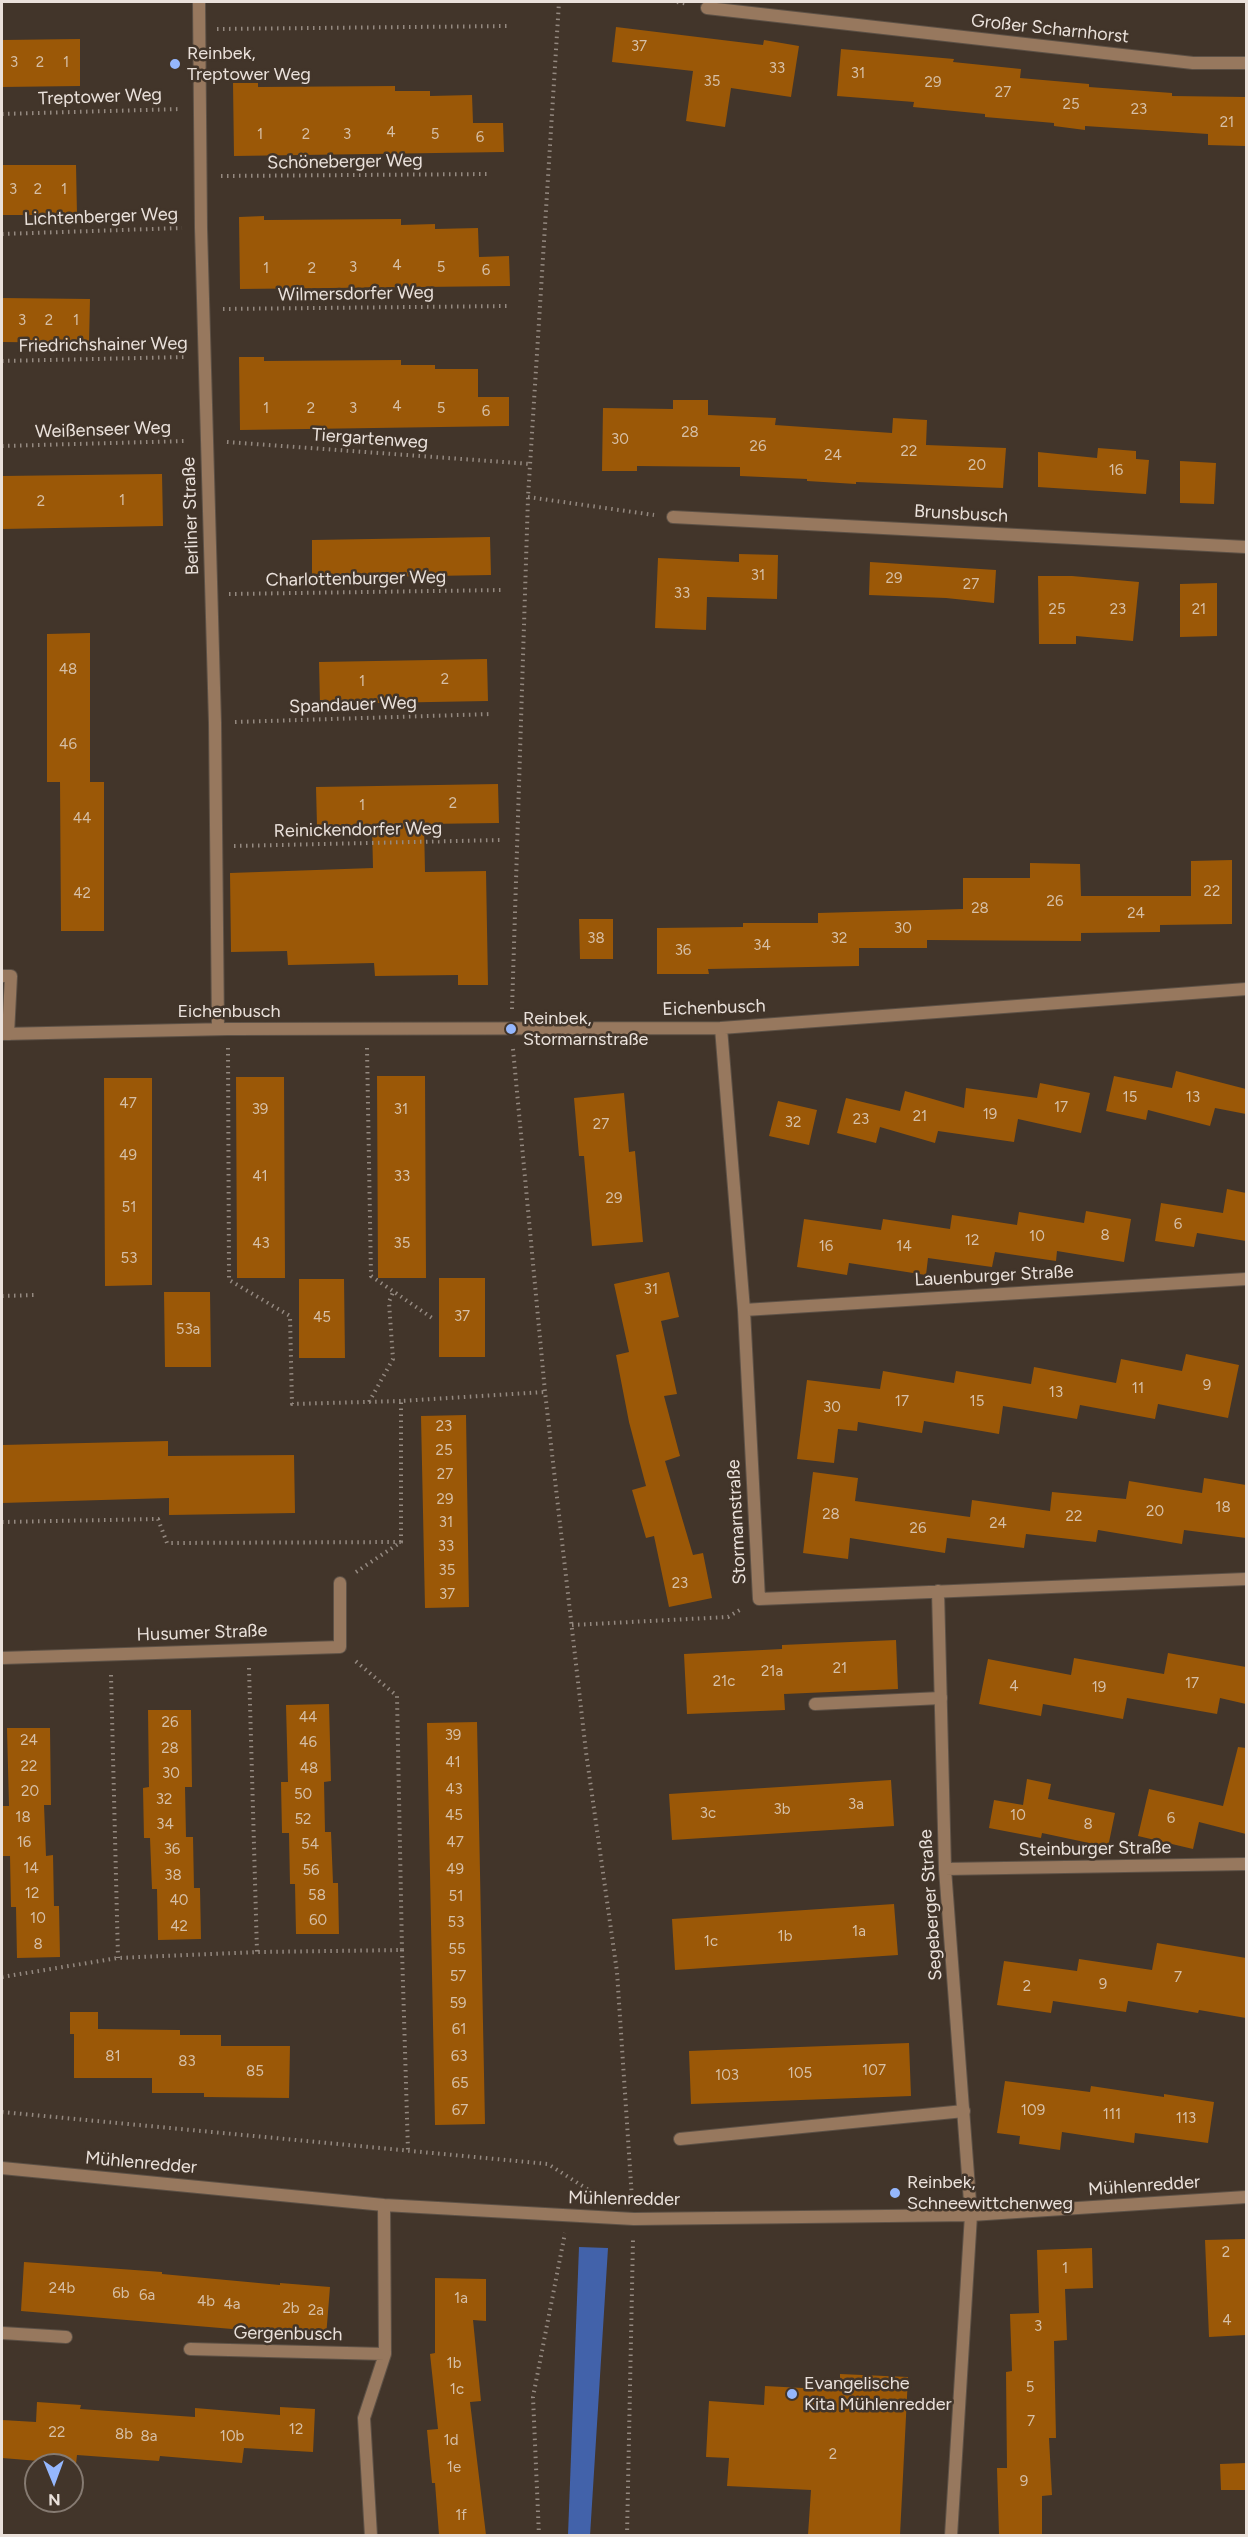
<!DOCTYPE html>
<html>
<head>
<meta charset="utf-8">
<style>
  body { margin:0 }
  #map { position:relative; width:1248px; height:2537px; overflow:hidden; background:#42352a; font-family:Figtree,sans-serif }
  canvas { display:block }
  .frame { position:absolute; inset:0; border:3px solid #eae1db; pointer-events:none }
  .north { position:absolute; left:24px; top:2453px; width:60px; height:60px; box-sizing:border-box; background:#42352a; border:2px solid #857a71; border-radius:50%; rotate:179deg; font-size:16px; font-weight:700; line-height:24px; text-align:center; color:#eae1db }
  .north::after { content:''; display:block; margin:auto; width:21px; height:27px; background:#95b7fd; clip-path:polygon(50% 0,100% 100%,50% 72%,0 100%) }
</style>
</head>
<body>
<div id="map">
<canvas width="1248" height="2537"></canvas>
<div class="frame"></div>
<div class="north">N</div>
</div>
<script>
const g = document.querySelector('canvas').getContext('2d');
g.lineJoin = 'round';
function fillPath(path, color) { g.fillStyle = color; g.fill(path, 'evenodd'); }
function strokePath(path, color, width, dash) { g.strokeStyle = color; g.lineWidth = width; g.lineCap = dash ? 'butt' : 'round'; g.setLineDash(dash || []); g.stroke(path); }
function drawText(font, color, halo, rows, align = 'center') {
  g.font = font + ' Figtree,sans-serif'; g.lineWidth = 5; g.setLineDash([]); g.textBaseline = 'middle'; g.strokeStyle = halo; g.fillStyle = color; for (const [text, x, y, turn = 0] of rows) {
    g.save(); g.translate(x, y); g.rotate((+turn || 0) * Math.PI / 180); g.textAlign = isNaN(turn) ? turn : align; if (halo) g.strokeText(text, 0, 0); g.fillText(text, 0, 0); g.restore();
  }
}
fillPath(new Path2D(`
  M579 2247 608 2248 590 2536 568 2535Z`), '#4262aa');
fillPath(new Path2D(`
  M616 27 763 45 764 40 799 46 791 97 731 88 725 127 686 121 693 71 612 62Z
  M80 39V86L2 87V40Z
  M841 49 954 59 953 62 1021 69 1020 78 1089 84V87L1172 93V96L1246 97 1245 146 1208 145V134L1085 126V130L1054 126V123L985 117V114L913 107 914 102 837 96Z
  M233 83H258V87L395 86V91H430V96L472 95 473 123H503L504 152 234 156Z
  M2 165H76L77 215H2Z
  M264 216V220L401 219V225L435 224V229L478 228 479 257 509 256 510 286 240 289 239 217Z
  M2 298 90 299 89 343 2 342Z
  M239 357H264V361L401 360V365H435V369H478V397H509V426L240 430Z
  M673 400H708V415L776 418 775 425 892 433 893 418 927 420 926 445 1006 448 1003 488 856 482V484L807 481V479L740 476V467L637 466V471H602L603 408 673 409Z
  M1098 448 1136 451V459L1149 460 1146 494 1038 487V452L1097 458Z
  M1180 461 1216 463 1214 504 1180 503Z
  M162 474 163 526 2 529V476Z
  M490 537 491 575 312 578V540Z
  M739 554 778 555 777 599 707 597 706 630 655 628 658 558 739 562Z
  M870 562 996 570 994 603 946 598 869 595Z
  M1038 576H1072L1139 582 1133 641 1076 636V644H1039Z
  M1217 583V636L1180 637V584Z
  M90 633V782H104V931H61L60 782H47V634Z
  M487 659 488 701 320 704 319 662Z
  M498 784 499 823 424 824 425 872 486 871 488 985H458V975L375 976 374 963 288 965 287 951 231 952 230 873 373 868 372 825 317 826 316 787Z
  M1232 860V924L1160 925V932L1081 933V941L927 940V948H859V966L708 969 709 974H657V928L743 927V923H818V913L963 909V878H1030V863L1080 864 1081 896H1191V861Z
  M579 919H613V959H580Z
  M1176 1071 1246 1089V1114L1215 1108 1210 1126 1148 1110 1146 1120 1106 1111 1114 1076 1172 1088Z
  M377 1076H425L426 1278H378Z
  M236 1077H284L285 1278H237Z
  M104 1078H152V1285L105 1286Z
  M1040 1083 1090 1093 1081 1133 1018 1119 1014 1142 938 1131 935 1143 880 1127 876 1143 837 1133 846 1098 900 1111 905 1091 964 1108 966 1088 1037 1098Z
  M624 1093 629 1152 635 1151 643 1242 592 1246 584 1156H579L574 1098Z
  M778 1101 817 1110 809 1145 769 1136Z
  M1227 1189 1246 1193V1241L1197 1233 1194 1247 1155 1241 1161 1203 1223 1213Z
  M1086 1211 1131 1219 1124 1262 1057 1251 1056 1261 995 1252 992 1267 928 1258 926 1275 849 1263 847 1275 797 1267 804 1219 881 1230 883 1219 950 1229 952 1215 1017 1225 1019 1212 1084 1223Z
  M669 1272 679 1317 661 1321 677 1394 664 1396 680 1456 665 1461 693 1555 703 1553 712 1598 669 1607 654 1536 646 1538 632 1490 646 1486 629 1422 616 1355 629 1352 614 1284Z
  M439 1278H485V1357H439Z
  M299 1279H344L345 1358H299Z
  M164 1292H210L211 1367H165Z
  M1186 1354 1239 1365 1228 1418 1158 1404 1155 1419 1080 1405 1077 1419 1003 1406 999 1434 924 1421 922 1433 858 1422 857 1431 838 1429 834 1463 797 1459 807 1380 880 1389 883 1371 954 1383 956 1371 1031 1384 1034 1367 1116 1383 1121 1359 1182 1371Z
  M466 1415 469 1607 425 1608 421 1416Z
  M168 1441V1456L294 1455 295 1513 169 1515V1498L2 1503V1445Z
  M813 1472 858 1478 855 1501 970 1517 972 1500 1050 1511 1052 1492 1126 1499 1129 1481 1202 1493 1204 1478 1246 1485V1538L1184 1530 1182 1544 1098 1530 1096 1542 1026 1534 1024 1548 947 1538 945 1553 850 1538 848 1559 803 1553Z
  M896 1640 898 1689 784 1694 785 1710 687 1714 684 1654 782 1649V1645Z
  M1168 1653 1246 1667V1704L1220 1698 1217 1714 1127 1698 1123 1719 1043 1704 1041 1716 979 1704 988 1659 1071 1675 1074 1658 1164 1674Z
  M329 1704 331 1781 324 1782 325 1832H331L333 1883H338L339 1934H296L295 1884H290L289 1833H282L281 1782H288L286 1705Z
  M148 1710H191L192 1787H185L186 1837H193L194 1888H200L201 1939 158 1940 157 1889H152L150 1838H144L143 1788 149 1787Z
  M477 1722 485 2124 435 2125 427 1723Z
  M7 1728H50L51 1805H44L46 1856 53 1855 54 1906H59L60 1957 17 1958 16 1907H11L10 1856H3L2 1806H9Z
  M1238 1747 1246 1748V1834L1199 1822 1193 1849 1138 1836 1149 1789 1223 1806Z
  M1027 1779 1051 1784 1048 1799 1115 1813 1108 1847 1042 1833 1041 1838 989 1828 994 1800 1023 1805Z
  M891 1780 894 1826 672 1840 669 1794Z
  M894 1904 898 1955 675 1970 672 1919Z
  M1157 1943 1246 1958V2018L1199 2010 1198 2013 1128 2001 1126 2012 1053 2001 1051 2013 997 2005 1004 1961 1077 1971 1079 1959 1152 1970Z
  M70 2012H98V2029L180 2030V2035H221V2046H290L289 2098 204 2097V2093H152V2078H74V2034H70Z
  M909 2043 911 2096 691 2104 689 2051Z
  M1005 2081 1090 2092 1091 2086 1164 2097V2094L1214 2102 1208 2143 1135 2133 1134 2143 1062 2132 1060 2150 1019 2144 1020 2136 997 2133Z
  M1246 2239V2335L1209 2337 1205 2240Z
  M1092 2248 1093 2288 1065 2289 1067 2340 1054 2341 1056 2438H1049L1052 2495 1042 2496V2535H999L997 2468H1007L1006 2372 1012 2371 1010 2314 1039 2313 1037 2250Z
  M24 2262 162 2272V2274L280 2285V2283L330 2287 326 2337 21 2311Z
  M435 2278 486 2279V2321L473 2320 481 2401 470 2402 486 2535H439L435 2483H432L427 2430 438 2429 430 2354 435 2353Z
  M840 2374 908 2377 900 2535H808L811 2490 727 2486 729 2458 706 2457 709 2401 764 2405 765 2386 840 2390Z
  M37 2402 81 2405 80 2409 195 2417V2408L280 2415V2407L315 2409 313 2452 244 2448 242 2463 160 2456 159 2461 77 2455 76 2464 2 2458V2420L36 2422Z
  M1246 2463V2490H1221L1220 2464Z`), '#9b5807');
const service = new Path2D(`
  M2 976H11L8 1034
  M815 1704 941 1698
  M680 2139 964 2111`);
const minor = new Path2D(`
  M199 2 201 228 215 723 218 1029
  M707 8 1193 63H1246
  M673 517 1246 547
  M721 1028 744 1310 759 1599 1246 1579
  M2 1034 228 1029 721 1028 1246 989
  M744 1310 1246 1279
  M938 1591 945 1869 971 2215 951 2536
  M2 1658 340 1647V1583
  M945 1869 1246 1864
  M2 2168 384 2205 634 2219 971 2215 1246 2197
  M2 2333 66 2337
  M190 2349 385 2354
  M371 2536 364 2418 385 2354 384 2205`);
strokePath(service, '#5d5146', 14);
strokePath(minor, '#5d5146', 14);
strokePath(new Path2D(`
  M677 2 688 4
  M217 29 507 26
  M2 114 181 109
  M221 176 490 174
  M2 234 182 228
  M223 309 508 306
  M2 361 186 357
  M227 442 531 464
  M2 446 186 441
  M528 497 654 515
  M229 594 502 590
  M235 722 492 714
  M234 846 501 840
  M512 1009 528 497 559 2
  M228 1048 229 1280 290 1316 292 1404 401 1401
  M367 1048 371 1276 435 1320
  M513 1049 545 1392 586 1752 617 1972 632 2199
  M2 1296 35 1295
  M369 1402 393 1359 389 1302 393 1292
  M2 1522 158 1519 167 1543 401 1542
  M356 1572 401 1542V1401L545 1392
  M572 1625 728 1617 743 1608
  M249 1668 257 1952
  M111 1675 118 1958
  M402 1950 408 2151
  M2 1977 118 1958 257 1952 402 1950 397 1696 353 1659
  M2 2112 548 2164 598 2196
  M539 2536 533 2397 565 2233
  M627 2536 633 2239`), '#948980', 4, [1.5, 4.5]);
strokePath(service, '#97785e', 12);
strokePath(minor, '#97785e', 12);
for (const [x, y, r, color] of [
  [175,64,6,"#95b7fd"],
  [511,1029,6,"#95b7fd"],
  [895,2193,6,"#95b7fd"],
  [792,2394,6,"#95b7fd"]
]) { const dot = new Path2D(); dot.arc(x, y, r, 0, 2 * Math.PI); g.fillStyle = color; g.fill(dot); strokePath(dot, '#42352a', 2); }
drawText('15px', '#d6bfa6', null, [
  ["37",639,47],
  ["3",14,63],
  ["2",40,63],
  ["1",66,63],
  ["33",777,69],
  ["31",858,74],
  ["35",712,82],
  ["29",933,83],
  ["27",1003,93],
  ["25",1071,105],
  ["23",1139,110],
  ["21",1227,123],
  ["4",391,133],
  ["1",260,135],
  ["2",306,135],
  ["3",347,135],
  ["5",435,135],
  ["6",480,138],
  ["3",13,190],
  ["2",38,190],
  ["1",64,190],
  ["4",397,266],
  ["3",353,268],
  ["5",441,268],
  ["1",266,269],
  ["2",312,269],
  ["6",486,271],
  ["3",22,321],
  ["2",49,321],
  ["1",76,321],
  ["4",397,407],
  ["1",266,409],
  ["2",311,409],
  ["3",353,409],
  ["5",441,409],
  ["6",486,412],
  ["28",690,433],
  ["30",620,440],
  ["26",758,447],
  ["22",909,452],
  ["24",833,456],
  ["20",977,466],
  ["16",1116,471],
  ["1",122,501],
  ["2",41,502],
  ["31",758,576],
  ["29",894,579],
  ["27",971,585],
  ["33",682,594],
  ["25",1057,610],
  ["23",1118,610],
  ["21",1199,610],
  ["48",68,670],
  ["2",445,680],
  ["1",362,682],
  ["46",68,745],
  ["2",453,804],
  ["1",362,806],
  ["44",82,819],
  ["22",1212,892],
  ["42",82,894],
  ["26",1055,902],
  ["28",980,909],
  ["24",1136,914],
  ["30",903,929],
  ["38",596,939],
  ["32",839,939],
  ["34",762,946],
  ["36",683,951],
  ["15",1130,1098],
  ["13",1193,1098],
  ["47",128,1104],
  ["17",1061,1108],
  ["39",260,1110],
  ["31",401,1110],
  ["19",990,1115],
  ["21",920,1117],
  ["23",861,1120],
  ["32",793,1123],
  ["27",601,1125],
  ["49",128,1156],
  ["41",260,1177],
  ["33",402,1177],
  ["29",614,1199],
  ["51",129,1208],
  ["6",1178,1225],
  ["8",1105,1236],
  ["10",1037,1237],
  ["12",972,1241],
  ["43",261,1244],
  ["35",402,1244],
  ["16",826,1247],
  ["14",904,1247],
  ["53",129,1259],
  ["31",651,1290],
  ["37",462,1317],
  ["45",322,1318],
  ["53a",188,1330],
  ["9",1207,1386],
  ["11",1138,1389],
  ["13",1056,1393],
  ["17",902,1402],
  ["15",977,1402],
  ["30",832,1408],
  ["23",444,1427],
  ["25",444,1451],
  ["27",445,1475],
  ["29",445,1500],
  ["18",1223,1508],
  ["20",1155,1512],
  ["28",831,1515],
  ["22",1074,1517],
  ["31",446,1523],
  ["24",998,1524],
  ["26",918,1529],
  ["33",446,1547],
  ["35",447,1571],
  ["23",680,1584],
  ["37",447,1595],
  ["21",840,1669],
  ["21a",772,1672],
  ["21c",724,1682],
  ["17",1192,1684],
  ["4",1014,1687],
  ["19",1099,1688],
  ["44",308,1718],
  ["26",170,1723],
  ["39",453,1736],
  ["24",29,1741],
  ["46",308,1743],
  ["28",170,1749],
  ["41",453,1763],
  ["22",29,1767],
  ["48",309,1769],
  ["30",171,1774],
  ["43",454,1790],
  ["20",30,1792],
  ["50",303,1795],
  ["32",164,1800],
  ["3a",856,1805],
  ["3b",782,1810],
  ["3c",708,1814],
  ["45",454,1816],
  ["10",1018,1816],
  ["18",23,1818],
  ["6",1171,1819],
  ["52",303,1820],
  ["34",165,1825],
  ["8",1088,1825],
  ["16",24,1843],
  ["47",455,1843],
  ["54",310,1845],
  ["36",172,1850],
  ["14",31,1869],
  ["49",455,1870],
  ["56",311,1871],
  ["38",173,1876],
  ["12",32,1894],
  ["58",317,1896],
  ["51",456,1897],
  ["40",179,1901],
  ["10",38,1919],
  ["60",318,1921],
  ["53",456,1923],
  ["42",179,1927],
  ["1a",859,1932],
  ["1b",785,1937],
  ["1c",711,1942],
  ["8",38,1945],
  ["55",457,1950],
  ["57",458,1977],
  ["7",1178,1978],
  ["9",1103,1985],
  ["2",1027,1987],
  ["59",458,2004],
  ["61",459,2030],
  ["81",113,2057],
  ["63",459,2057],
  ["83",187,2062],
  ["107",874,2071],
  ["85",255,2072],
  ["105",800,2074],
  ["103",727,2076],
  ["65",460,2084],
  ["67",460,2111],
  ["109",1033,2111],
  ["111",1112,2115],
  ["113",1186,2119],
  ["2",1226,2253],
  ["1",1065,2269],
  ["24b",62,2289],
  ["6b",121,2294],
  ["6a",147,2296],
  ["1a",461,2299],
  ["4b",206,2302],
  ["4a",232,2305],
  ["2b",291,2309],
  ["2a",316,2311],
  ["4",1227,2321],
  ["3",1038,2327],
  ["1b",454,2364],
  ["5",1030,2388],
  ["1c",457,2390],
  ["7",1031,2422],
  ["12",296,2430],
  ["22",57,2433],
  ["8b",124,2435],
  ["8a",149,2437],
  ["10b",232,2437],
  ["1d",451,2441],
  ["2",833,2455],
  ["1e",454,2468],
  ["9",1024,2482],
  ["1f",461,2516]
]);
drawText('18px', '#eae1db', '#42352a', [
  ["Großer Scharnhorst",1050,29,6],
  ["Treptower Weg",100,97,-2],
  ["Schöneberger Weg",345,162,-1],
  ["Lichtenberger Weg",101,217,-2],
  ["Wilmersdorfer Weg",356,294,-1],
  ["Friedrichshainer Weg",103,345,-1],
  ["Weißenseer Weg",103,430,-2],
  ["Tiergartenweg",370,439,4],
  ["Brunsbusch",961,514,3],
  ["Berliner Straße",191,516,-92],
  ["Charlottenburger Weg",356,579,-1],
  ["Spandauer Weg",353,705,-2],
  ["Reinickendorfer Weg",358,830,-1],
  ["Eichenbusch",714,1008,-2],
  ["Eichenbusch",229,1012],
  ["Lauenburger Straße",994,1276,-3],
  ["Stormarnstraße",737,1522,-93],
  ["Husumer Straße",202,1633,-2],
  ["Steinburger Straße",1095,1849,-1],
  ["Segeberger Straße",931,1905,-94],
  ["Mühlenredder",141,2163,5],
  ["Mühlenredder",1144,2186,-4],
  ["Mühlenredder",624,2199,1],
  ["Gergenbusch",288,2334,1]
]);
drawText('18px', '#eae1db', '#42352a', [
  ["Reinbek,",187,54],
  ["Treptower Weg",187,75],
  ["Reinbek,",523,1019],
  ["Stormarnstraße",523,1040],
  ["Reinbek,",907,2183],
  ["Schneewittchenweg",907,2204],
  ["Evangelische",804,2384],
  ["Kita Mühlenredder",804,2405]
], 'left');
</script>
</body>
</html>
